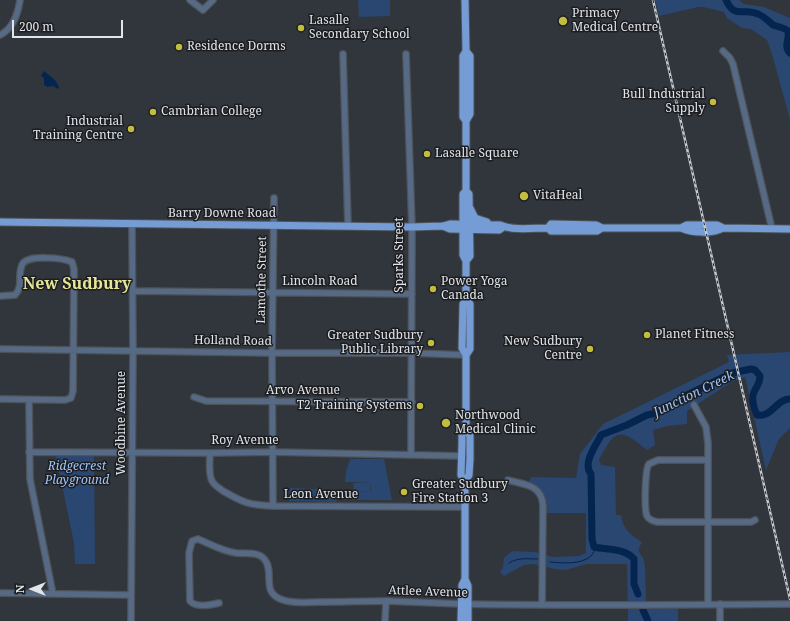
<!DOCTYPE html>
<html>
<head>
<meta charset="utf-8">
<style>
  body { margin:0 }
  #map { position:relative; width:790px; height:621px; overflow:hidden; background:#31363c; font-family:"Noto Serif",serif }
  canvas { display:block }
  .north { position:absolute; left:12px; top:569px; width:40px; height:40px; -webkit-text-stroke:3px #1b1d20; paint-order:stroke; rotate:270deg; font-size:11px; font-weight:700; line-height:16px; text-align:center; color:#e1e4e8 }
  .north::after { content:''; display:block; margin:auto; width:14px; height:18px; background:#e1e4e8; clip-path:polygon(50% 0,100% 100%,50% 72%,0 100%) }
  .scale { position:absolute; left:12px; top:20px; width:111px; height:18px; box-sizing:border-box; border:2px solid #e1e4e8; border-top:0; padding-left:5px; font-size:12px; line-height:14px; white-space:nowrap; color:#e1e4e8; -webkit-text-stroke:3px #1b1d20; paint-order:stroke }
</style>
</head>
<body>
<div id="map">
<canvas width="790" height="621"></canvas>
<div class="north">N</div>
<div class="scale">200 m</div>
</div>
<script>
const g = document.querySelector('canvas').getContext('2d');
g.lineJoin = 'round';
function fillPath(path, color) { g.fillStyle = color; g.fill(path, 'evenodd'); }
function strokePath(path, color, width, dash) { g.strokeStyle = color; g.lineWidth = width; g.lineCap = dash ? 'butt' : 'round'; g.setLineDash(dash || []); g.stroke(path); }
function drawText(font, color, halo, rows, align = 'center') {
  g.font = font + ' "Noto Serif",serif'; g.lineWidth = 3; g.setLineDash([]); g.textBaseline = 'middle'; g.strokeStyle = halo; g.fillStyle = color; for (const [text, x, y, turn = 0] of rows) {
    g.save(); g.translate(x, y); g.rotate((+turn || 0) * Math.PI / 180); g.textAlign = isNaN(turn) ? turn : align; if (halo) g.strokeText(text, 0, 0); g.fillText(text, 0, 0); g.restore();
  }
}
fillPath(new Path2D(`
  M358 0H390V16L359 17Z
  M655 0H739L744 4 764 7 790 18V120L772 54 767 40 751 29 742 28 727 18 724 12 704 7H698L659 16Z
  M790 352V428L779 439 766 470 745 377 733 381 687 411V424L667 426 653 430 655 445 647 450C619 427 615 429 599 460L601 465 615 467 616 515H621C623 529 630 535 642 542L638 550 643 558 645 565 646 605H678V621H628L627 564H586L566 570 555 569 533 564 524 565 504 576 500 572 503 567 504 558 512 551 535 552 552 557 579 556 586 553V513H543V502L528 484 531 477 576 478 580 454 603 424 729 362 727 355Z
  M56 456H94L95 564H75L74 543Z
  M350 459H384L392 500H342L341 496 344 492 371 491 370 482H345L346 472Z
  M370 482V491H354L353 483Z
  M290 488 337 490 338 499 336 502 289 501Z`), '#294771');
fillPath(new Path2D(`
  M44 71 55 80 59 87 58 89 53 86 47 87 44 85V78L41 76Z`), '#042550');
strokePath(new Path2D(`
  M550 562C562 563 581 565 591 556 593 554 595 550 596 547
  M509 563C519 557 527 559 538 559`), '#042550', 1);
strokePath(new Path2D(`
  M726 0C735 20 744 7 758 14 764 16 768 21 773 25 778 27 784 27 788 31 790 39 783 46 790 53
  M638 594 634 584V559C625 548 607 550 594 547L592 539 591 474C582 463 596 446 601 435L627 425 647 415 657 413 668 408 685 396 732 373 751 369 755 370 760 376C760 383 757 386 754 392 751 398 754 409 757 415 772 418 777 398 790 399
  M643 610 648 621`), '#042550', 7);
const minor = new Path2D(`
  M190 0 203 10 213 0
  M0 35C13 29 18 13 20 0
  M723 51 730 58 733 64 772 229
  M343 54 348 226
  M406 54 412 227 411 455
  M133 291 412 294
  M0 296 15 295C24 285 17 276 22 265 26 254 63 258 72 262L74 269 73 391 71 398 65 400 0 399
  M0 349 272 353H411L466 355
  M194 397 206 401 412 402
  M29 400 30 479 53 594
  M694 405 706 427 708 443V604
  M29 452 210 453 273 452 462 456
  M210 453C210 461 208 473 212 481 214 485 219 488 223 491 244 503 249 505 273 506L465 507
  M708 460H658L649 464C645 469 644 509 647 516 649 520 653 521 658 522H751L755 520
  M508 480C524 485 542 484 543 506L542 605
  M273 506 272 353 274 198
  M0 593 131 595
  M219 603C211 605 196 608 190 601L189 553 192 541 198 539C210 544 222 551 236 553 246 554 259 551 265 560 275 573 260 593 283 600 294 604 308 602 320 602 342 602 364 601 387 601 412 602 437 603 462 604 571 606 681 605 790 604
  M131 621 133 350 132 224
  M385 621 386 601
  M720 621V604`);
const major = new Path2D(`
  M465 0 466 51 463 56V117L466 121
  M466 191 469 194 470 256 466 261
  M470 208 475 218 487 222
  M0 222 412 227 443 226 450 224 500 225C514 231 533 228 548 228L551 231H597L602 228
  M443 226 450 229 499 230 502 228
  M548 228 551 224 596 225 602 228H681C692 233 712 234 723 228
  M681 228 687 225H717L723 228 790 229
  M466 355 470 349V304L466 299
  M466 429 462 435V444L461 475 465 482V579L468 586V621
  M465 482 469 475 470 459V436L466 429V355L462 348 463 304 466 299V261L463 255V194L466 191V121L470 114V56L466 51
  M461 621 462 585 465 579`);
strokePath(minor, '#4d5258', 8);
strokePath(major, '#4d5258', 9);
strokePath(minor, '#566a85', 5.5);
strokePath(major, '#759cd4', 7);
const rail = new Path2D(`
  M653 0 790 599`);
strokePath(rail, '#c6c9ce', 2.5);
strokePath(rail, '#1b1d20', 1, [3]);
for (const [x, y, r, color] of [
  [563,21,5,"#c2bd3f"],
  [301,28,4,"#c2bd3f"],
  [179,47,4,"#c2bd3f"],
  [713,102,4,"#c2bd3f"],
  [153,112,4,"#c2bd3f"],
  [131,129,4,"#c2bd3f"],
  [427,154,4,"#c2bd3f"],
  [524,196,5,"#c2bd3f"],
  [433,289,4,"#c2bd3f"],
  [647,335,4,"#c2bd3f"],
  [431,343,4,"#c2bd3f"],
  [590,349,4,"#c2bd3f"],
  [420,406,4,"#c2bd3f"],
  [446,423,5,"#c2bd3f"],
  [404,492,4,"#c2bd3f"]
]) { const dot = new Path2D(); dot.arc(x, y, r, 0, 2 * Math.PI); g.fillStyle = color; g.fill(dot); strokePath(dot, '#1b1d20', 1.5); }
drawText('12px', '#e1e4e8', '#1b1d20', [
  ["Primacy",572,14],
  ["Medical Centre",572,28],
  ["Lasalle",309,21],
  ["Secondary School",309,35],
  ["Residence Dorms",187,47],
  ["Bull Industrial",705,95,"right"],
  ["Supply",705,109,"right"],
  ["Cambrian College",161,112],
  ["Industrial",123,122,"right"],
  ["Training Centre",123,136,"right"],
  ["Lasalle Square",435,154],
  ["VitaHeal",533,196],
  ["Power Yoga",441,282],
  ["Canada",441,296],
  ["Planet Fitness",655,335],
  ["Greater Sudbury",423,336,"right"],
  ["Public Library",423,350,"right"],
  ["New Sudbury",582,342,"right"],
  ["Centre",582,356,"right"],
  ["T2 Training Systems",412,406,"right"],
  ["Northwood",455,416],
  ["Medical Clinic",455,430],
  ["Greater Sudbury",412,485],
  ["Fire Station 3",412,499]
], 'left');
drawText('12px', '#e1e4e8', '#1b1d20', [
  ["Barry Downe Road",222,214],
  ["Sparks Street",400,255,-90],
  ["Lamothe Street",262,280,-89],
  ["Lincoln Road",320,282],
  ["Holland Road",233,341,1],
  ["Arvo Avenue",303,391],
  ["Woodbine Avenue",122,423,-90],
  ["Roy Avenue",245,441],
  ["Leon Avenue",321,495],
  ["Attlee Avenue",428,592,2]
]);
drawText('italic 12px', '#a0c4f8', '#1b1d20', [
  ["Ridgecrest",77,467],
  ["Playground",77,481]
]);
drawText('italic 13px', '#9cc1f5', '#1b1d20', [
  ["Junction Creek",694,394,-26]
]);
drawText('bold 16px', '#e6e596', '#1b1d20', [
  ["New Sudbury",77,284]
]);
</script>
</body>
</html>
